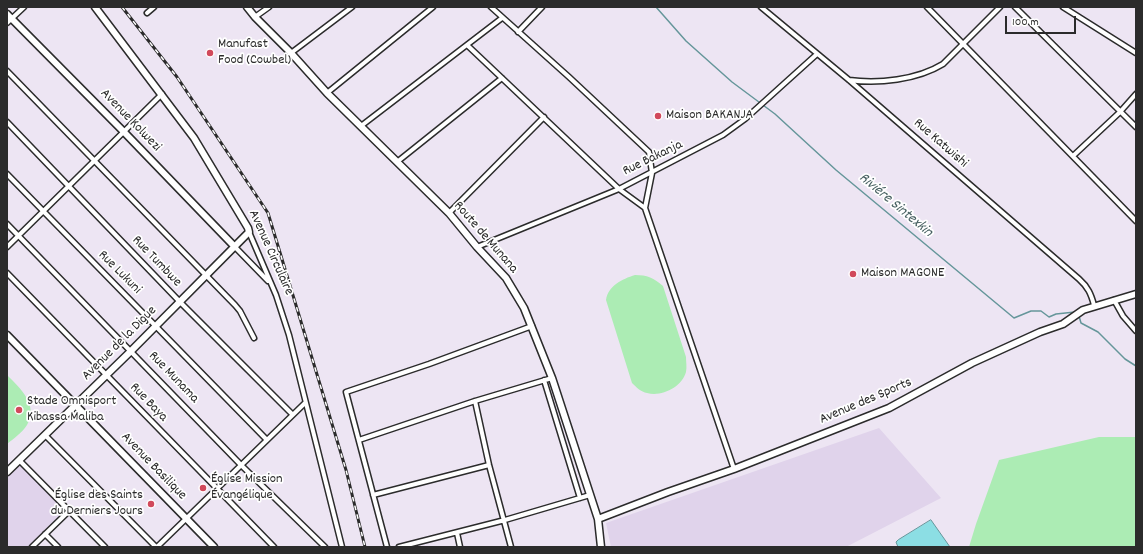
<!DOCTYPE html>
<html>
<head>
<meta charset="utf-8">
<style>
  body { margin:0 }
  #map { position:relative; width:1143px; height:554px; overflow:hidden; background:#ede5f3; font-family:Dekko,sans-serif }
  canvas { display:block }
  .frame { position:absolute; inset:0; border:8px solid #2b2b2b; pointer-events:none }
  .scale { position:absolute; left:1005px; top:16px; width:71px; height:18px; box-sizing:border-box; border:2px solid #2b2b2b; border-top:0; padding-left:5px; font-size:12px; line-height:14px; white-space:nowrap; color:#2b2b2b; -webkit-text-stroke:3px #fff; paint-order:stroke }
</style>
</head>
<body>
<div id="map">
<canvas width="1143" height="554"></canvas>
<div class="frame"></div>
<div class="scale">100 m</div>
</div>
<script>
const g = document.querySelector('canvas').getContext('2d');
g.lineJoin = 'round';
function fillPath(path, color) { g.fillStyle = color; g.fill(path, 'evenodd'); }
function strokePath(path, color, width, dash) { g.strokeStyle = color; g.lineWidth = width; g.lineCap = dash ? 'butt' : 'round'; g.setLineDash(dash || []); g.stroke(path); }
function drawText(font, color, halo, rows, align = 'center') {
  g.font = font + ' Dekko,sans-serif'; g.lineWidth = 3.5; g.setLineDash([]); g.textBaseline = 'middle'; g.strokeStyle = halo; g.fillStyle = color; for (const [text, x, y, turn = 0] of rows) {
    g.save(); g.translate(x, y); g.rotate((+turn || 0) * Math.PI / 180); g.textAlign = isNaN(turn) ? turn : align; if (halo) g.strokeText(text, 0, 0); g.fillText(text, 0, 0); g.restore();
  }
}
fillPath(new Path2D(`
  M879 428 941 498 846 547H611L606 523Z
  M19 463 66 511 32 547H7V474Z`), '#e0d3eb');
fillPath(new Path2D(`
  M635 275C647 275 654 278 663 286L686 357C686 362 687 367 686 372 682 387 662 397 647 393 641 392 636 387 632 383L606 300C608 286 622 279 635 275Z
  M7 375C20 388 39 405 27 425 23 432 13 439 7 444Z
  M1099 437H1136V547H969L976 524 999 460Z`), '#acecb4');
const water = new Path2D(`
  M931 520 950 547H898L896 542 898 540Z`);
fillPath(water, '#8cdee4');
strokePath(water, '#65969a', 1);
strokePath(new Path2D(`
  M656 7 686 41 732 82 775 114 836 170 1014 318 1031 311H1041L1049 317 1056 314 1075 312
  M1079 316 1081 323 1098 332 1125 359 1136 366`), '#65969a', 1.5);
const street = new Path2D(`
  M491 7 569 77 649 152 652 173 645 208 734 469
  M761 7 849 80 1079 279C1088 287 1091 294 1094 305
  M927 7 1136 221
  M1015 7 1136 127
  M1063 7 1136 53
  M147 13 154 7
  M255 17 269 7
  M7 23 24 7
  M518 32 542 7
  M467 45 619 189 645 208
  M291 53 352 7
  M7 71 235 305 240 311 254 338
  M849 80C878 84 917 80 943 64L1000 7
  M327 93 433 7
  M7 122 180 302 292 414
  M361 126 502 18
  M1073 156 1120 112 1136 94
  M397 162 502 78
  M7 174 266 439
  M449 213 544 117
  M7 224 241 465 325 547
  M249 232 276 295 289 335 342 547
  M7 247 162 94
  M235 247 268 281
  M477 247 619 189 723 135 745 119 817 54
  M7 273 274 547
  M1114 300 1123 316 1136 331
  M544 380 580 498
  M475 401 489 465 511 547
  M45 435 156 547
  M359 440 475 401 552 378
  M19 460 105 547
  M373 495 489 465
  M457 533 460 547
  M45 534 58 547
  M32 547 69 511
  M157 547 305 403
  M387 547 346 392 429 364 532 326
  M399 547 505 520 590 495`);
const secondary = new Path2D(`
  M247 7 255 17 291 53 327 93 449 213 477 247 506 278 524 308 552 378 598 519 601 547
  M7 14 124 132 235 247
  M7 335 214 547
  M7 472 131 351 249 232 248 228 194 138 95 7
  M598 519 668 492 734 469 889 408 972 363 1040 332 1063 324 1083 310 1136 294`);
strokePath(street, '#2b2b2b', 7);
strokePath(secondary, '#2b2b2b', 9);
strokePath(street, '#fff', 4);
strokePath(secondary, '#fff', 6);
const rail = new Path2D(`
  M122 7 177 77 268 213 346 470 365 547`);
strokePath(rail, '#2b2b2b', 3);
strokePath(rail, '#fff', 1.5, [4.5]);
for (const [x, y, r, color] of [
  [210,53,4,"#d1495b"],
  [658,116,4,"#d1495b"],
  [853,274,4,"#d1495b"],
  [19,410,4,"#d1495b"],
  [203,488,4,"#d1495b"],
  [151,504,4,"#d1495b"]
]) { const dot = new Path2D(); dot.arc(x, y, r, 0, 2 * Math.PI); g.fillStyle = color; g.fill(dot); strokePath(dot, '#fff', 1.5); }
drawText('14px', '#2b2b2b', '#fff', [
  ["Manufast",218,45],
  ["Food (Cowbel)",218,61],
  ["Maison BAKANJA",666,116],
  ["Maison MAGONE",861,274],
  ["Stade Omnisport",27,402],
  ["Kibassa Maliba",27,418],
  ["Église Mission",211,480],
  ["Évangélique",211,496],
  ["Église des Saints",143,496,"right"],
  ["du Derniers Jours",143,512,"right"]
], 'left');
drawText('14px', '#2b2b2b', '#fff', [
  ["Avenue Kolwezi",130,121,46],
  ["Rue Katwishi",940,144,41],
  ["Rue Bakanja",653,159,-26],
  ["Route de Munana",485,238,49],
  ["Avenue Circulaire",270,253,66],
  ["Rue Tumbwe",156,262,46],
  ["Rue Lukuni",119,273,45],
  ["Avenue de la Digue",120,344,-45],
  ["Rue Munama",173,378,46],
  ["Avenue des Sports",866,402,-23],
  ["Rue Baya",148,403,46],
  ["Avenue Basilique",153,467,46]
]);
drawText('italic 15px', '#486162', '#fff', [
  ["Riviére Sintexkin",895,206,40]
]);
</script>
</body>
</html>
